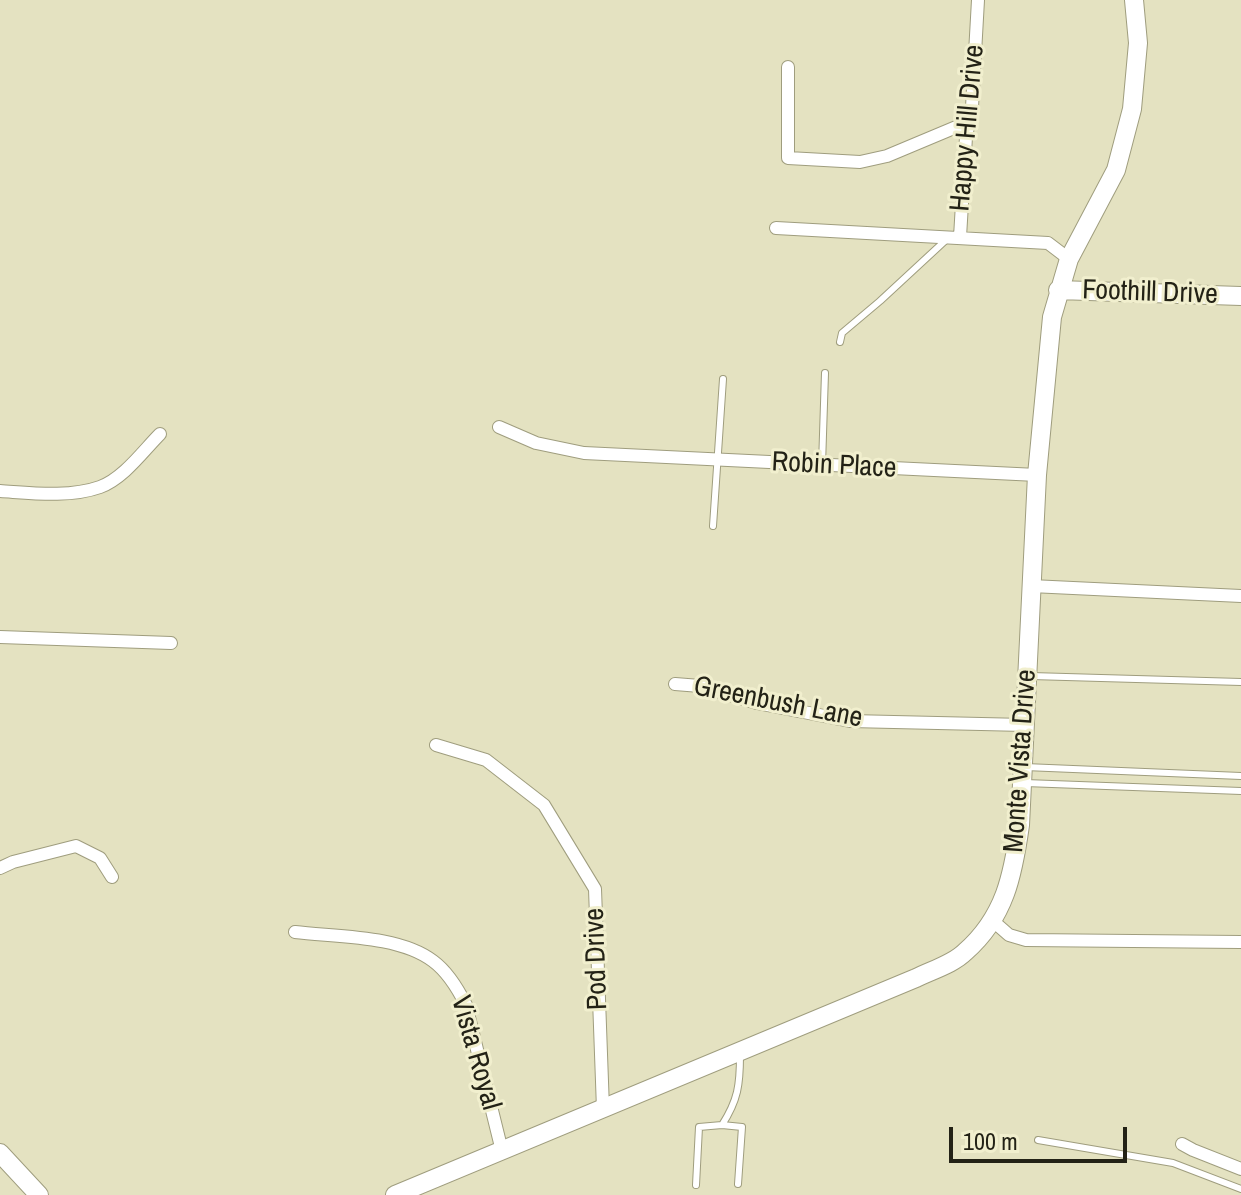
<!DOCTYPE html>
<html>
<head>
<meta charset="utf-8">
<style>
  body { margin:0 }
  #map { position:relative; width:1241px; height:1195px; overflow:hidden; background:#e4e2c1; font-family:"Archivo Narrow",sans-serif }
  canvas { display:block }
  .scale { position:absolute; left:949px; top:1127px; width:178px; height:36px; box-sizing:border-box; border:4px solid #232216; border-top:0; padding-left:10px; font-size:24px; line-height:28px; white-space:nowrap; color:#232216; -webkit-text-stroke:6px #f1efce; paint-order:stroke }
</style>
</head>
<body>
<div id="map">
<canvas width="1241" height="1195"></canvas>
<div class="scale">100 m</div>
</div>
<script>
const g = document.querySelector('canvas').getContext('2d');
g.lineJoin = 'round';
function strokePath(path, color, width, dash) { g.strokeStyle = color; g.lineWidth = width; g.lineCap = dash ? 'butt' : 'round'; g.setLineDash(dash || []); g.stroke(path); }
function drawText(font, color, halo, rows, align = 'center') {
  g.font = font + ' "Archivo Narrow",sans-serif'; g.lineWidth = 6; g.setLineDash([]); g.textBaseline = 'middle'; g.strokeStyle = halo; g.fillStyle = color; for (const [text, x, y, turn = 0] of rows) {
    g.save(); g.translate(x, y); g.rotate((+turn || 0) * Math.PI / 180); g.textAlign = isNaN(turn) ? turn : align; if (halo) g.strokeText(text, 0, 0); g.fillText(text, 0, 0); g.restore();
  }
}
const service = new Path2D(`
  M840 342 842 333 880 301 947 239
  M822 465 825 373
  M713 526 723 379
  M1031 676 1241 682
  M1025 767 1241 776
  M1025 783 1241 791
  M722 1125 742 1127 738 1184
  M1038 1140 1173 1163 1241 1189
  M696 1185 699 1127 722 1125C738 1100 740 1085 740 1055`);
const minor = new Path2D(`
  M788 67V158L860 162 887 156 961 125 969 117 972 107
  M776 228 1048 243 1069 259
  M960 237 966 137 972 107 978 0
  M499 427 536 443 584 453 1037 475
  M0 491C31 493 69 498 100 487 124 478 143 451 160 434
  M1031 586 1241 596
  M0 637 171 643
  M675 684 700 686 757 703 850 721 1025 725
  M436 745 486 760 544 805 595 889 603 1109
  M0 868 13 862 76 846 100 858 112 877
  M993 921 1009 935 1026 940 1241 942
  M295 932C336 937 399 935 433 961 448 972 458 989 466 1005L502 1151
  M1182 1144 1193 1150 1241 1169`);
const secondary = new Path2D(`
  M1058 290 1241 296
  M0 1153 39 1195
  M395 1195 916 978C932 970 953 964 965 952 1005 917 1013 875 1020 825L1037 475 1052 317 1069 259 1116 170 1132 109 1138 43 1134 0`);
strokePath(service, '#9f9d7e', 8);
strokePath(minor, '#9f9d7e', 14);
strokePath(secondary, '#9f9d7e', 20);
strokePath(service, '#fff', 6);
strokePath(minor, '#fff', 12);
strokePath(secondary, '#fff', 18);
drawText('28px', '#232216', '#f1efce', [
  ["Happy Hill Drive",968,128,-85],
  ["Foothill Drive",1150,293,2],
  ["Robin Place",834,466,3],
  ["Greenbush Lane",778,703,11],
  ["Monte Vista Drive",1021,761,-86],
  ["Pod Drive",597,959,-92],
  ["Vista Royal",475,1053,74]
]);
</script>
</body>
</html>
